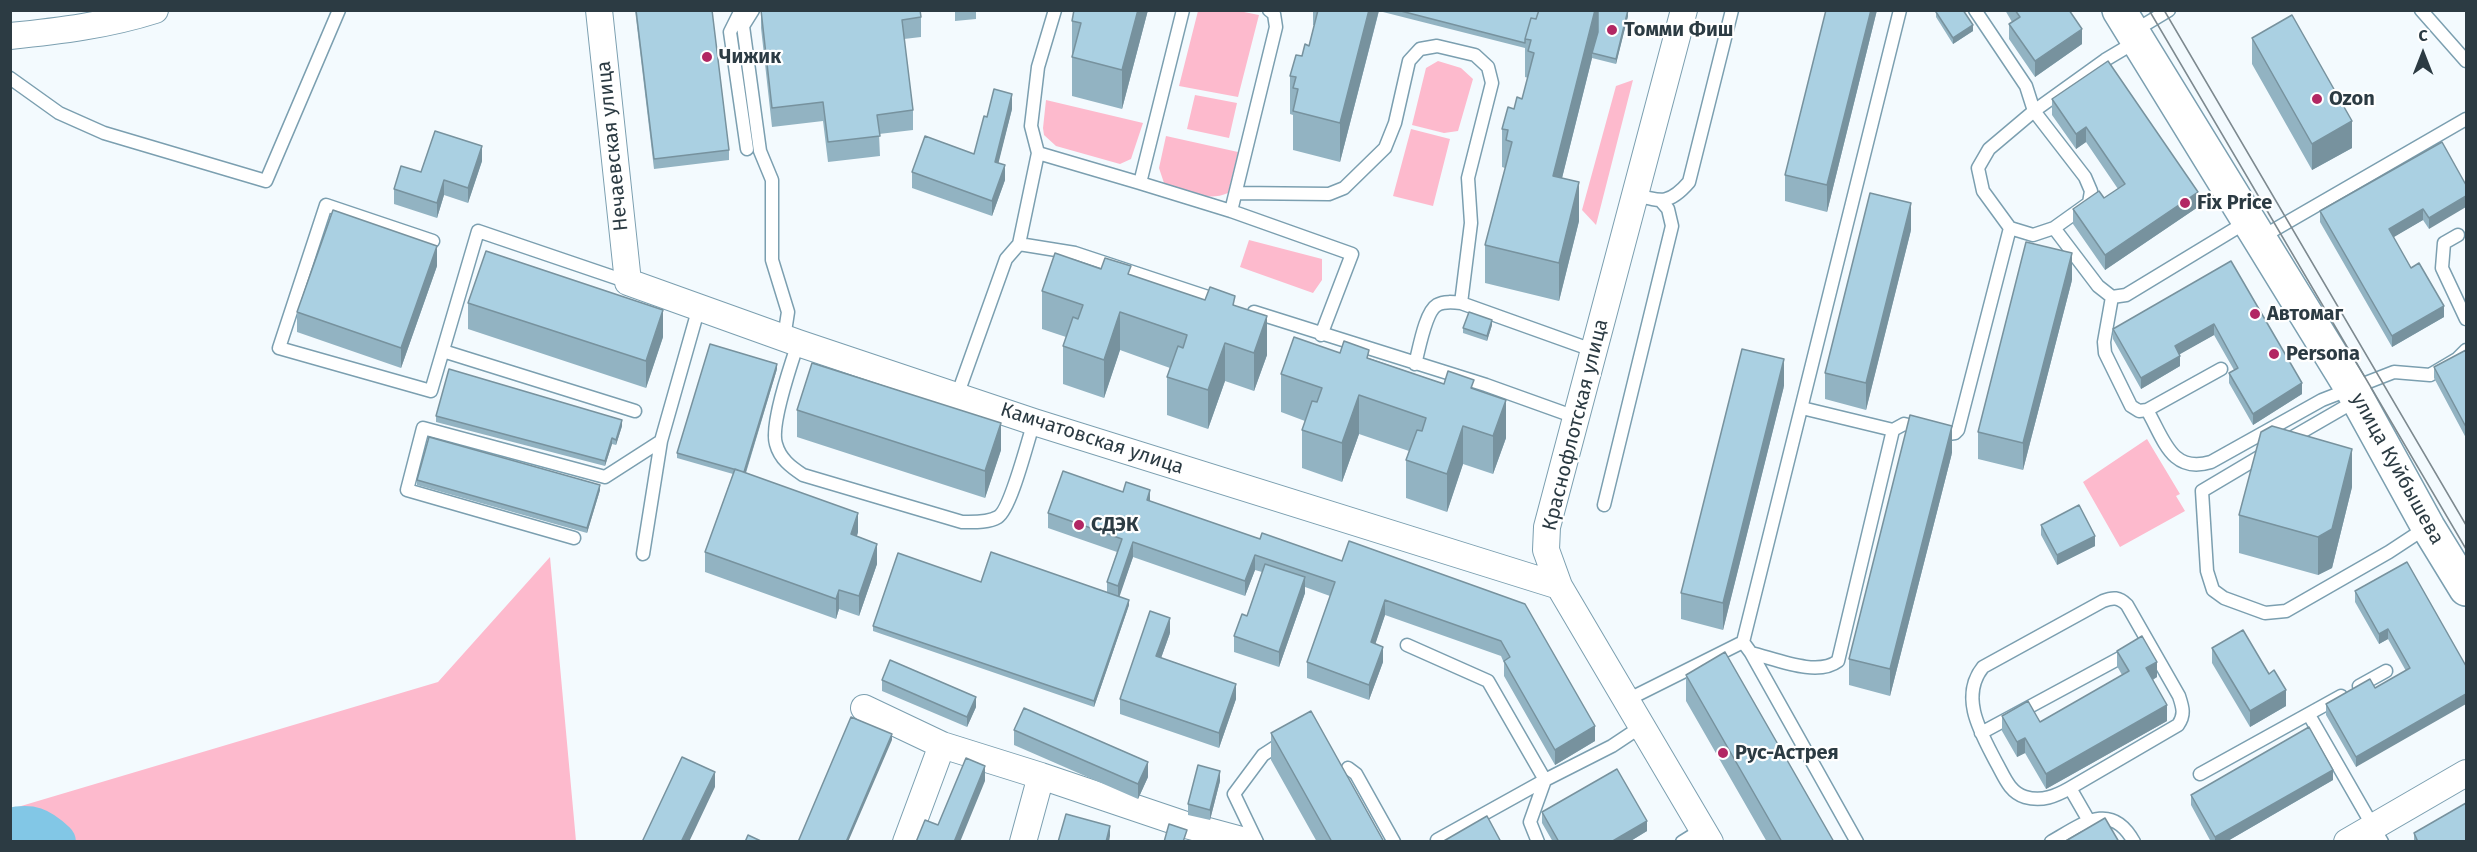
<!DOCTYPE html>
<html>
<head>
<meta charset="utf-8">
<style>
  body { margin:0 }
  #map { position:relative; width:2477px; height:852px; overflow:hidden; background:#f3fafe; font-family:"Fira Sans",sans-serif }
  canvas { display:block }
  .frame { position:absolute; inset:0; border:12px solid #2c3b43; pointer-events:none }
  .north { position:absolute; left:2393px; top:24px; width:60px; height:60px; -webkit-text-stroke:4px #fff; paint-order:stroke; rotate:0deg; font-size:16px; font-weight:700; line-height:24px; text-align:center; color:#2c3b43 }
  .north::after { content:''; display:block; margin:auto; width:21px; height:27px; background:#2c3b43; clip-path:polygon(50% 0,100% 100%,50% 72%,0 100%) }
</style>
</head>
<body>
<div id="map">
<canvas width="2477" height="852"></canvas>
<div class="frame"></div>
<div class="north">С</div>
</div>
<script>
const g = document.querySelector('canvas').getContext('2d');
g.lineJoin = 'round';
function fillPath(path, color) { g.fillStyle = color; g.fill(path, 'evenodd'); }
function strokePath(path, color, width, dash) { g.strokeStyle = color; g.lineWidth = width; g.lineCap = dash ? 'butt' : 'round'; g.setLineDash(dash || []); g.stroke(path); }
function drawText(font, color, halo, rows, align = 'center') {
  g.font = font + ' "Fira Sans",sans-serif'; g.lineWidth = 4.5; g.setLineDash([]); g.textBaseline = 'middle'; g.strokeStyle = halo; g.fillStyle = color; for (const [text, x, y, turn = 0] of rows) {
    g.save(); g.translate(x, y); g.rotate((+turn || 0) * Math.PI / 180); g.textAlign = isNaN(turn) ? turn : align; if (halo) g.strokeText(text, 0, 0); g.fillText(text, 0, 0); g.restore();
  }
}
fillPath(new Path2D(`
  M1198 11H1239L1259 15 1238 97 1179 86Z
  M1438 61 1461 68 1473 79 1458 131 1444 133 1412 125 1426 68Z
  M1633 80 1596 225 1582 210 1616 86Z
  M1195 95 1237 103 1229 138 1187 129Z
  M1046 100 1143 123 1131 159 1120 164 1056 146 1044 135 1043 128Z
  M1411 129 1450 139 1433 206 1393 196Z
  M1166 136 1238 152 1228 193C1208 202 1186 191 1165 186L1159 168Z
  M1249 240 1322 259V280L1313 293 1240 267Z
  M2147 439 2180 494 2176 496 2185 511 2120 547 2083 482Z
  M550 557 576 841H11V809L438 682Z`), '#fdbacd');
strokePath(new Path2D(`
  M10 828C31 823 40 827 56 842`), '#82c7e6', 40);
const service = new Path2D(`
  M741 10 730 32 747 149
  M753 10 743 26 760 151 772 180V260L788 312 784 338
  M1183 10 1140 183 1231 211 1276 27 1274 14 1269 10
  M1975 10 2026 86 2034 111 1989 149 1978 168 1983 191 2010 228
  M2421 10 2466 61
  M2134 31 2169 10
  M2137 41 2105 60 2034 111 2085 177 2091 191 2089 203 2054 228 2098 286 2112 297 2126 295 2248 221
  M10 78 59 113 104 133 266 181 339 10
  M1038 153 1140 183
  M1236 193 1329 194 1344 188 1385 148 1395 123 1409 61 1420 49 1437 46 1475 55 1488 67 1492 83 1468 178 1471 223 1461 303 1595 351
  M1636 195C1662 202 1670 204 1689 182L1732 10
  M1231 211 1352 254 1321 335
  M2458 235 2444 243 2442 268 2466 319
  M2260 238 2466 119
  M433 241 326 205 279 348 431 391 478 231 628 282
  M1019 244 1038 153 1031 126 1038 67 1055 10
  M2112 297 2104 342 2105 353 2131 406 2139 411 2147 410 2221 369
  M1254 312 1486 385 1578 418
  M798 343C791 364 770 425 776 444 780 459 791 467 803 475L962 522C973 522 988 523 998 517 1011 509 1028 439 1034 422
  M443 351 635 411
  M1415 364C1419 350 1425 312 1437 305 1444 301 1453 302 1461 303
  M957 396 1006 259 1019 244 1075 253 1220 301
  M1802 408 1893 430 1904 424 1948 434 1955 433 1958 430 2010 228 2033 235 2054 228
  M2147 410C2164 439 2171 474 2211 462L2322 400 2394 372 2430 375 2457 359 2466 350
  M2286 441 2357 400
  M2266 453 2202 491 2207 571 2213 590 2224 598 2265 613 2286 611 2389 552 2427 527
  M1604 505 1672 226 1668 209 1661 201
  M574 538 407 490 423 428 605 477 661 441
  M643 554 661 441 699 307
  M1743 642 1751 653C1776 659 1817 677 1838 661L1893 430
  M1407 645 1488 681 1545 780 1612 746 1642 726
  M1751 653 1857 842
  M2359 686 2386 671
  M1627 700 1743 642 1900 10
  M2309 715 2382 842
  M1981 733 2131 652
  M1348 768 1356 774 1394 842
  M2200 774 2341 696
  M2070 788C2056 796 2042 802 2025 797 2009 792 2004 776 1996 762 1981 733 1959 697 1983 667L2103 601C2113 597 2119 597 2127 605L2179 696C2183 708 2185 715 2178 725L2070 788 2089 821
  M1437 840 1545 780
  M1257 842 1234 794 1263 755 1283 742
  M1538 842 1530 822 1545 780
  M1682 842 1703 829
  M2051 842C2082 824 2111 800 2134 842`);
const minor = new Path2D(`
  M599 10 628 282 798 343 1034 422 1559 586
  M1684 10 1547 527 1546 550 1559 586 1710 842
  M10 36C60 31 108 25 155 10
  M864 708 942 745 1041 776 1186 825 1249 842
  M906 842 942 745
  M1023 842 1041 776
  M2347 842 2466 773`);
const secondary = new Path2D(`
  M2119 10 2352 389 2428 527 2466 589`);
strokePath(service, '#7b9fb0', 15);
strokePath(minor, '#7b9fb0', 28);
strokePath(secondary, '#7b9fb0', 36);
strokePath(service, '#fff', 12);
strokePath(minor, '#fff', 26);
strokePath(secondary, '#fff', 33);
strokePath(new Path2D(`
  M2149 10 2466 549
  M2164 10 2466 525`), '#7d898f', 1.5);
fillPath(new Path2D(`
  M635 10H712L729 150V160L654 169Z
  M761 10 921 17V37L904 39 913 110V130L879 134 880 156 828 162 823 121 772 127 761 28Z
  M955 10H976V19L955 21Z
  M1148 10 1122 109 1072 96V21Z
  M1313 10H1628V16L1616 64 1592 58 1562 178 1579 221 1559 301 1485 283V245L1505 168 1502 167V129L1514 109 1522 99 1528 78 1525 77V48L1379 11 1340 162 1293 150V115L1290 114V76L1302 56 1309 46 1314 25H1313Z
  M1877 10 1827 212 1785 201V175Z
  M2005 10H2069L2082 44 2035 77 2009 39V24L2012 22Z
  M1936 12 1973 31 1953 44 1936 17Z
  M2252 38 2352 148 2312 170 2252 64Z
  M2052 99 2198 207 2105 270 2073 224V209L2104 198 2118 189 2086 142 2076 149 2052 115Z
  M1012 109 998 163 1005 180 992 216 912 188V172L974 154 987 117Z
  M2442 142 2429 229 2423 220 2393 237 2411 268 2444 317 2392 347 2320 222V211Z
  M482 161 468 203 444 195 437 218 394 204V189L421 172Z
  M1911 230 1866 410 1825 399V373Z
  M2231 261 2302 394 2253 425 2229 383V373L2234 370 2214 335 2179 354 2180 366 2141 389 2113 339V329Z
  M437 266 401 368 297 332V312Z
  M1101 269 1131 275 1205 300 1235 306 1267 355 1254 391 1225 381 1208 429 1167 415V377L1170 368 1120 350 1104 398 1063 384V346L1066 337 1042 329V291Z
  M2072 280 2023 470 1978 459V432Z
  M468 303 663 337 646 388 468 329Z
  M1492 325 1487 341 1463 333V328Z
  M2466 350V438L2434 378V367Z
  M1340 353 1369 358 1444 384 1474 389 1506 438 1493 474 1463 464 1447 512 1406 498V460L1409 451 1359 434 1342 482 1302 468V430L1305 421 1281 412V374Z
  M777 369 746 473 858 532 857 536 877 564 859 616 839 609 836 619 705 572V552L733 474 677 458V453Z
  M1784 386 1723 630 1681 619V593Z
  M797 410 1001 450 985 498 797 437Z
  M436 416 622 426 616 445 612 444 605 466 436 422Z
  M1952 453 1890 696 1849 685V659Z
  M417 480 600 490 587 533 417 485Z
  M2352 487 2332 568 2318 575 2239 553V515Z
  M1150 501 1260 539 1342 561 1525 604 1595 741 1555 765 1504 676V663L1501 656 1385 615 1375 644 1383 662 1369 700 1307 678V662L1330 596 1305 587V593L1279 667 1234 652V636L1247 616 1262 572 1255 570 1245 596 1133 557 1119 596 1129 605 1094 707 873 631V626L981 582 1107 592V582L1117 552 1048 528V513Z
  M2041 525 2095 546 2057 565 2041 535Z
  M2355 591 2466 666 2356 767 2326 715V704L2375 688 2406 671 2388 639 2379 644 2355 602Z
  M1170 633 1161 658 1236 699 1219 748 1120 714V699Z
  M2212 648 2286 706 2250 727 2212 663Z
  M2117 651 2157 677 2153 680 2167 721 2046 789 2025 753 2017 757 2002 731V716L2040 722 2122 675 2117 666Z
  M1686 675 1834 842H1767L1686 701Z
  M882 680 976 707 967 727 882 691Z
  M1014 730 1148 777 1138 799 1014 745Z
  M1271 733 1384 842H1317L1271 760Z
  M2333 780 2226 842H2211L2191 805V795Z
  M1220 781 1210 820 1188 815V804Z
  M1542 812 1647 831 1629 842H1553L1542 823Z
  M2414 833 2466 842H2414Z`), '#92b3c2');
fillPath(new Path2D(`
  M1138 10H1148L1122 109V70Z
  M1369 10H1379L1340 162V123Z
  M1595 10H1598V37L1592 53V58L1553 214V176Z
  M1628 10V16L1616 64V59Z
  M1871 10H1877L1827 212V185Z
  M1973 25V31L1953 44V38Z
  M2082 29V44L2035 77V61Z
  M1012 94V109L995 177V162Z
  M2352 121V148L2312 170V144Z
  M2086 127V142L2076 149V134Z
  M482 146V161L468 203V188Z
  M1005 165V180L992 216V201Z
  M444 180V195L437 218V203Z
  M1579 182V221L1559 301V263Z
  M2198 192V207L2105 270V255Z
  M2466 196V207L2429 229V218Z
  M1911 203V230L1866 410V383Z
  M2423 209V220L2389 240V229Z
  M437 246V266L401 368V348Z
  M2072 253V280L2023 470V443Z
  M2444 306V317L2392 347V336Z
  M663 310V337L646 388V361Z
  M1120 312V350L1104 398V360Z
  M1267 316V355L1254 391V353Z
  M1492 320V325L1487 341V336Z
  M2214 324V335L2175 357V346Z
  M1225 343V381L1208 429V390Z
  M2180 356V366L2141 389V378Z
  M1784 359V386L1723 630V603Z
  M777 364V369L744 478V473Z
  M2302 383V394L2253 425V414Z
  M1359 395V434L1342 482V443Z
  M1506 400V438L1493 474V436Z
  M622 420V426L616 445V440Z
  M1001 423V450L985 498V471Z
  M1463 426V464L1447 512V474Z
  M1952 426V453L1890 696V669Z
  M612 438V444L605 466V461Z
  M2352 449V487L2332 568 2318 575V537Z
  M600 485V490L587 533V528Z
  M1150 490V505L1147 500Z
  M858 513V532L851 554V534Z
  M2095 536V546L2057 565V555Z
  M1133 542V557L1118 601V586Z
  M877 544V564L859 616V596Z
  M1255 555V570L1245 596V581Z
  M1305 577V593L1279 667V652Z
  M839 590V609L836 619V599Z
  M1129 600V605L1094 707V701Z
  M1385 600V615L1371 657V642Z
  M1170 618V633L1156 672V656Z
  M2388 629V639L2379 644V634Z
  M1383 647V662L1369 700V685Z
  M2157 662V677L2146 683V668Z
  M1236 684V699L1219 748V733Z
  M2286 690V706L2250 727V711Z
  M2466 694V704L2356 767V757Z
  M976 697V707L967 727V717Z
  M2167 705V721L2046 789V774Z
  M1595 726V741L1555 765V750Z
  M892 734V740L848 842H846Z
  M2025 738V753L2017 757V742Z
  M1148 762V777L1138 799V784Z
  M985 766V781L960 842H954Z
  M2333 770V780L2226 842H2215V837Z
  M1220 771V781L1210 820V810Z
  M715 772V787L689 842H681Z
  M1647 821V831L1629 842H1611Z
  M1110 826V836L1109 842H1106Z`), '#77929e');
const building = new Path2D(`
  M636 10H712L729 150 654 159Z
  M761 10H920L921 17 902 20 913 110 877 115 880 136 828 142 823 102 772 108Z
  M1074 10H1138L1122 70 1072 57 1081 23 1072 21Z
  M1318 10H1369L1340 123 1293 111 1298 89 1293 88 1296 77 1290 76 1296 55 1302 56 1305 44 1309 46Z
  M1397 10H1539L1536 19 1531 18 1525 39V43Z
  M1539 10H1595L1553 176 1579 182 1559 263 1485 245 1512 142 1506 140 1508 130 1502 129 1508 107 1514 109 1517 97 1522 99 1534 53 1528 51 1531 40 1525 39 1531 18 1536 19Z
  M1598 10H1628L1616 59 1592 53 1598 32Z
  M1826 10H1871L1827 185 1785 175Z
  M1938 10H1963L1973 25 1953 38 1936 12Z
  M2015 10H2069L2082 29 2035 61 2009 24 2020 17Z
  M2292 15 2352 121 2312 144 2252 38Z
  M2108 61 2198 192 2105 255 2073 209 2099 191 2104 198 2125 184 2086 127 2076 134 2052 99Z
  M994 89 1012 94 995 162 1005 165 992 201 912 172 925 136 974 154 984 116 987 117Z
  M435 131 482 146 468 188 444 180 437 203 394 189 401 166 421 172Z
  M2442 142 2466 185V196L2429 218 2423 209 2389 229 2411 268 2419 263 2444 306 2392 336 2320 211Z
  M1870 193 1911 203 1866 383 1825 373Z
  M333 210 437 246 401 348 297 312Z
  M2026 242 2072 253 2023 443 1978 432Z
  M486 251 663 310 646 361 468 303Z
  M1055 253 1101 269 1105 258 1131 266 1128 274 1205 300 1210 287 1235 296 1233 305 1267 316 1254 353 1225 343 1208 390 1167 377 1178 346 1183 348 1187 335 1120 312 1104 360 1063 346 1073 317 1078 319 1083 305 1042 291Z
  M2231 261 2302 383 2253 414 2229 373 2238 368 2214 324 2175 346 2180 356 2141 378 2113 329Z
  M1469 312 1492 320 1487 336 1463 328Z
  M1294 337 1340 353 1344 341 1369 350 1367 358 1444 384 1448 371 1474 380 1471 388 1506 400 1493 436 1463 426 1447 474 1406 460 1417 430 1422 431 1426 418 1359 395 1342 443 1302 430 1312 401 1317 402 1322 388 1281 374Z
  M710 344 777 364 744 472 677 453Z
  M1742 349 1784 359 1723 603 1681 593Z
  M2466 350V427L2434 367Z
  M812 363 1001 423 985 471 797 410Z
  M449 369 622 420 616 440 612 438 605 461 436 416Z
  M1910 415 1952 426 1890 669 1849 659Z
  M2272 426 2352 449 2332 529 2318 537 2239 515 2261 432Z
  M429 437 600 485 587 528 417 480Z
  M735 469 858 513 851 534 877 544 859 596 839 590 836 599 705 552Z
  M1063 471 1123 492 1126 482 1150 490 1147 500 1260 539 1262 533 1342 561 1349 541 1525 604 1595 726 1555 750 1504 661 1510 657 1501 641 1385 600 1371 642 1383 647 1369 685 1307 662 1335 582 1255 555 1245 581 1133 542 1118 586 1107 582 1122 539 1048 513Z
  M2079 505 2095 536 2057 555 2041 525Z
  M991 552 1129 600 1094 701 873 626 898 553 981 582Z
  M2407 562 2466 666V694L2356 757 2326 704 2370 679 2375 688 2410 668 2388 629 2379 634 2355 591Z
  M1265 564 1305 577 1279 652 1234 636 1242 614 1247 616Z
  M1150 611 1170 618 1156 656 1236 684 1219 733 1120 699Z
  M2243 630 2269 674 2274 670 2286 690 2250 711 2212 648Z
  M2142 636 2157 662 2146 668 2167 705 2046 774 2025 738 2017 742 2002 716 2028 701 2040 722 2129 671 2117 651Z
  M1725 652 1834 842H1782L1686 675Z
  M890 660 976 697 967 717 882 680Z
  M1024 708 1148 762 1138 784 1014 730Z
  M1311 711 1384 842H1332L1271 733Z
  M851 717 892 734 846 842H798Z
  M2309 727 2333 770 2215 837 2191 795Z
  M682 757 715 772 681 842H642Z
  M966 758 985 766 954 842H916L925 820 938 825Z
  M1198 765 1220 771 1210 810 1188 804Z
  M1617 769 1647 821 1611 842H1559L1542 812Z
  M2466 803V842H2418L2414 833Z
  M1066 814 1110 826 1106 842H1058Z
  M1487 816 1501 842H1442Z
  M2105 818 2119 842H2064Z
  M1169 824 1187 830 1183 842H1164Z
  M748 835 763 842H745Z`);
fillPath(building, '#aad0e2');
strokePath(building, '#77929e', 1.5);
for (const [x, y, r, color] of [
  [1612,30,6,"#b22763"],
  [707,57,6,"#b22763"],
  [2317,99,6,"#b22763"],
  [2185,203,6,"#b22763"],
  [2255,314,6,"#b22763"],
  [2274,354,6,"#b22763"],
  [1079,525,6,"#b22763"],
  [1723,753,6,"#b22763"]
]) { const dot = new Path2D(); dot.arc(x, y, r, 0, 2 * Math.PI); g.fillStyle = color; g.fill(dot); strokePath(dot, '#fff', 2); }
drawText('bold 20px', '#2c3b43', '#fff', [
  ["Томми Фиш",1624,30],
  ["Чижик",719,57],
  ["Ozon",2329,99],
  ["Fix Price",2197,203],
  ["Автомаг",2267,314],
  ["Persona",2286,354],
  ["СДЭК",1091,525],
  ["Рус-Астрея",1735,753]
], 'left');
drawText('20px', '#2c3b43', '#fff', [
  ["Нечаевская улица",613,146,-96],
  ["Краснофлотская улица",1576,425,-76],
  ["Камчатовская улица",1092,439,18],
  ["улица Куйбышева",2397,469,61]
]);
</script>
</body>
</html>
